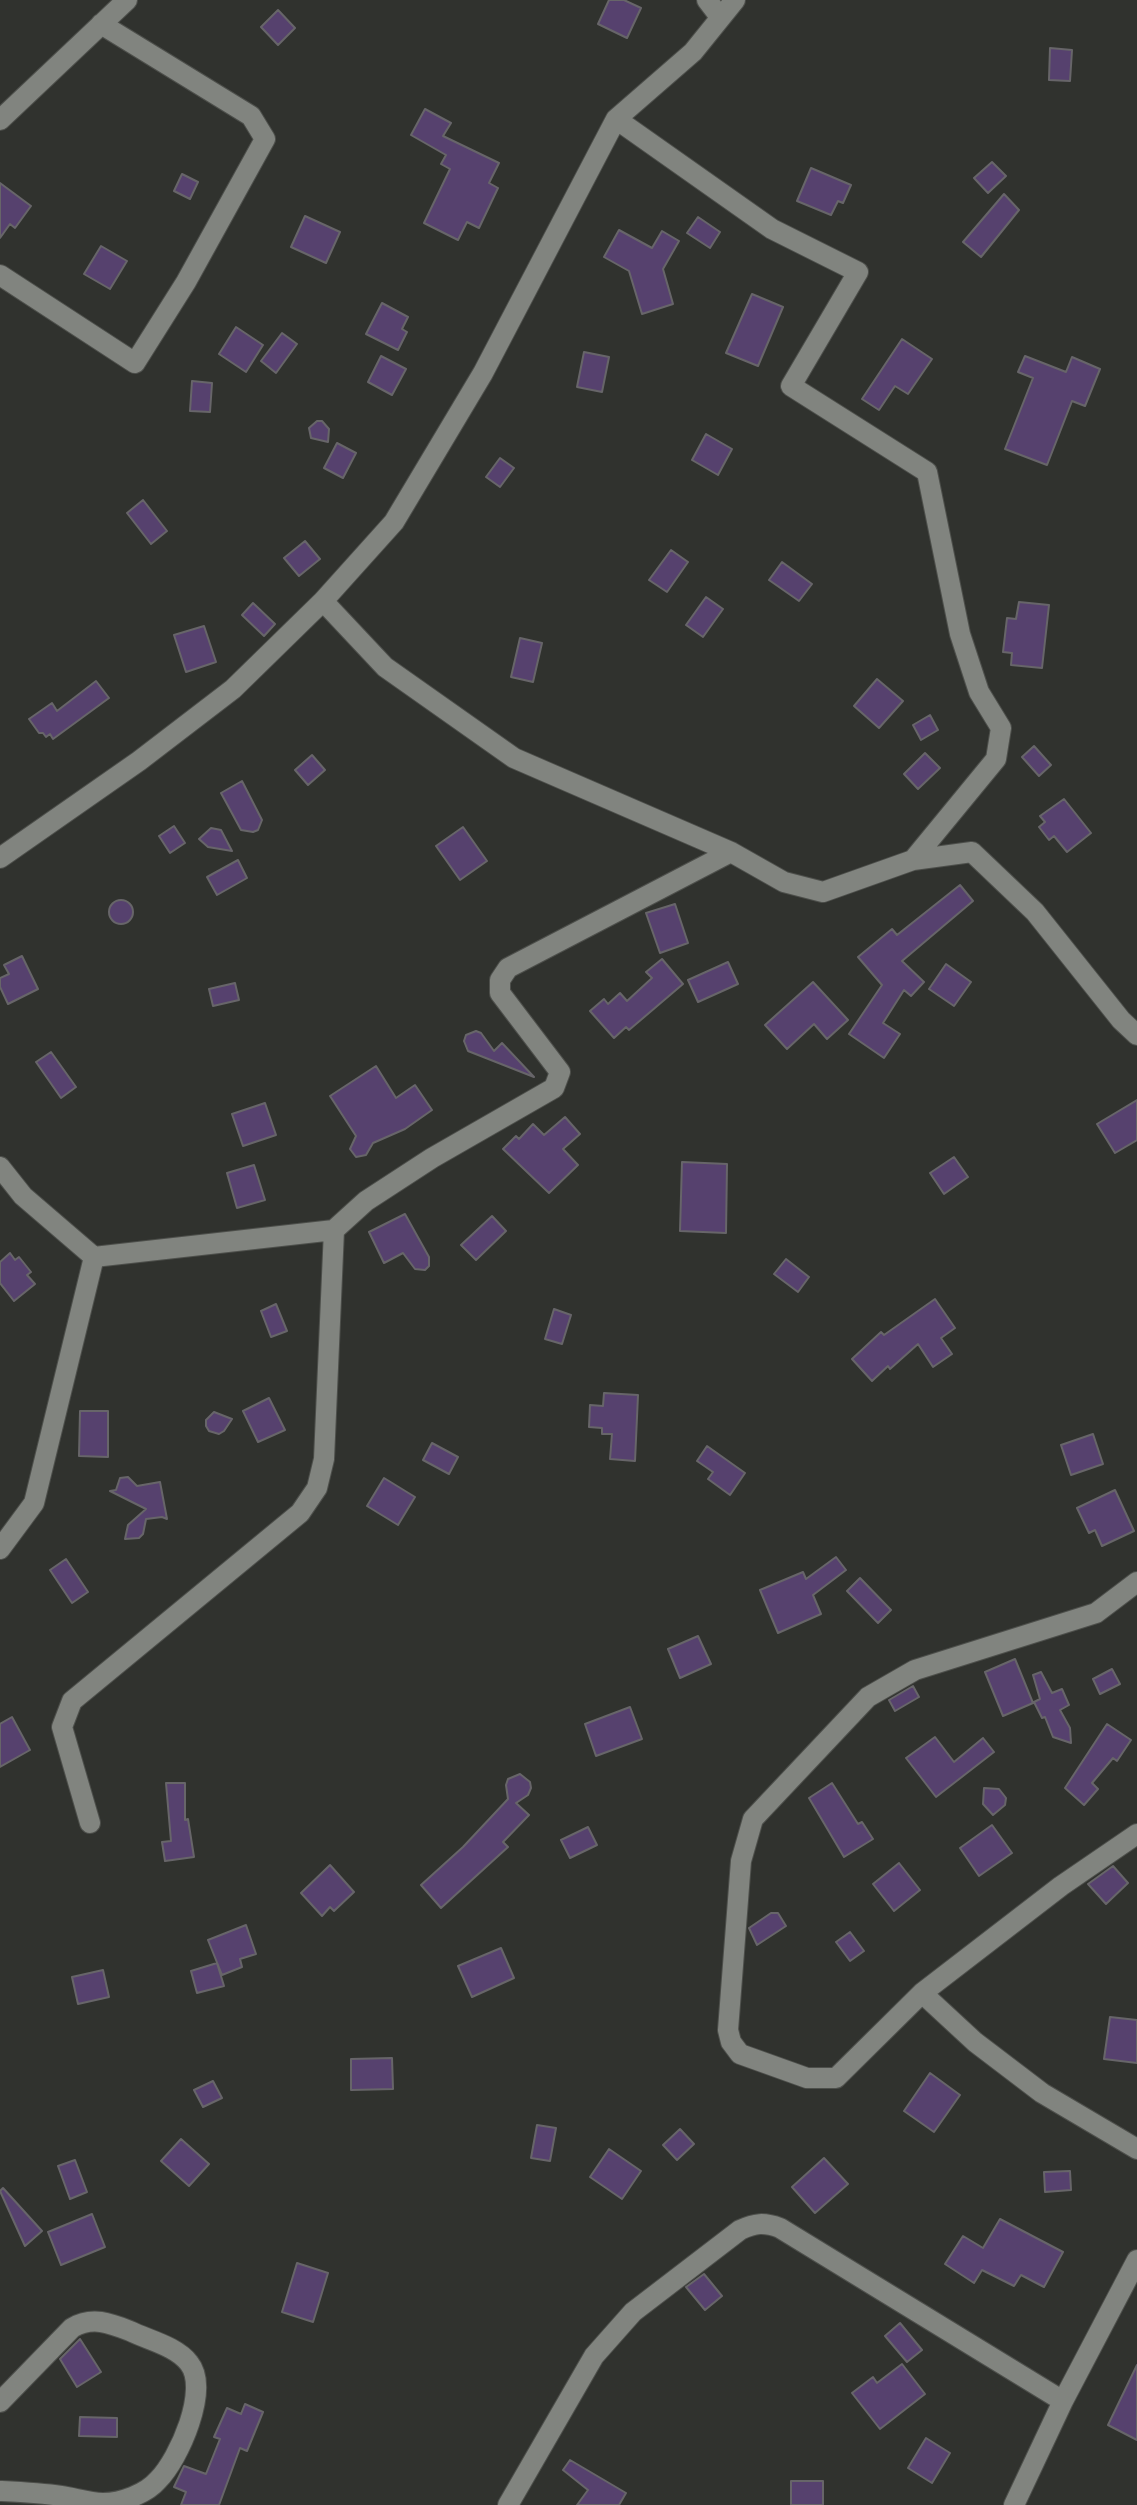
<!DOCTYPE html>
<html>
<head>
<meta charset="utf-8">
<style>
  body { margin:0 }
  canvas { display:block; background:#30322e }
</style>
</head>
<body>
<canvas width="1137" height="2505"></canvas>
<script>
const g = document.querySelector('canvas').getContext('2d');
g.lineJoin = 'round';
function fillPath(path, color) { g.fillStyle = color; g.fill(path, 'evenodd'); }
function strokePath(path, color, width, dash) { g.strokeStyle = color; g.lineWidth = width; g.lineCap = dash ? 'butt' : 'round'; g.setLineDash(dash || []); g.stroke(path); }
const building = new Path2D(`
  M609 0H624L641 8 627 38 598 24Z
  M278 10 295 28 278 45 261 27Z
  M1050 48 1072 50 1070 81 1049 80Z
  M425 109 451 123 443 136 499 163 489 183 498 188 479 228 467 222 458 240 424 223 450 169 441 164 446 155 411 135Z
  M992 162 1006 176 988 193 974 178Z
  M811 168 851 185 843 203 838 201 831 215 797 201Z
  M182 174 198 182 190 199 174 191Z
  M0 183 31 206 15 228 10 224 0 238Z
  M1004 194 1019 210 981 257 963 242Z
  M305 216 340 232 326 263 291 247Z
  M698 217 720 232 710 248 687 233Z
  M619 230 652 248 662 231 679 241 663 269 673 304 642 314 629 271 604 257Z
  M101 246 127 261 110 289 84 274Z
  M752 294 783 307 758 366 726 353Z
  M382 303 408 317 402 329 407 332 398 350 366 334Z
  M236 327 263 345 246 372 219 354Z
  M282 333 297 344 276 373 261 361Z
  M902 339 932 359 908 394 895 386 879 410 862 399Z
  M584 352 609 357 602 392 577 387Z
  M381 356 406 369 392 395 368 382Z
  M1025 356 1066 372 1072 357 1100 369 1085 406 1072 401 1047 465 1005 449 1033 378 1018 372Z
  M192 381 212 383 210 412 190 411Z
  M317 421H322L329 429 328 442 311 438 309 428Z
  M706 434 732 449 718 475 692 460Z
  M337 443 356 453 343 478 324 468Z
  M500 458 514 468 500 487 486 477Z
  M143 500 167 531 151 544 127 513Z
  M305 541 320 559 299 576 284 558Z
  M671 550 688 562 667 592 649 580Z
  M782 562 812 584 799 601 769 580Z
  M706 597 723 609 703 637 686 625Z
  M1019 602 1049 605 1042 668 1011 665 1012 653 1003 652 1007 618 1016 619Z
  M253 603 275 624 264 636 242 615Z
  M204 626 216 662 186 672 174 635Z
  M520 638 542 643 533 682 511 677Z
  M877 679 903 701 879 728 854 706Z
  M96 681 109 698 53 739 50 734 46 737 43 733H39L29 719 52 703 57 711Z
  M930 715 938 730 921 740 913 725Z
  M1034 746 1051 765 1039 776 1022 757Z
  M925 753 940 768 918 789 904 774Z
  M312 755 325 770 308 785 295 770Z
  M242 781 262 820 258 830 253 832 241 830 221 793Z
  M1064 799 1091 833 1067 852 1054 836 1049 840 1039 827 1045 822 1040 816Z
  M174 826 185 843 170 853 159 836Z
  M463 827 487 861 460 880 436 846Z
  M211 828 221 830 232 851 208 847 199 839Z
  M238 860 247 878 217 895 207 877Z
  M960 885 973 901 902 961 924 982 911 996 904 990 883 1023 900 1034 884 1058 849 1034 882 985 858 957 892 929 897 935Z
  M109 912a12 12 0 1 1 24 0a12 12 0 1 1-24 0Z
  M675 904 688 943 660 953 646 913Z
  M22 956 38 989 8 1004 0 987V978L9 974 4 965Z
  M662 959 683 984 629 1030 626 1027 614 1038 590 1011 604 999 608 1004 620 993 627 1001 652 978 646 972Z
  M728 962 738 984 698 1002 688 980Z
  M946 964 971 982 954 1006 929 989Z
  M813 982 848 1020 827 1039 814 1024 787 1049 765 1025Z
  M235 983 239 1000 213 1006 209 989Z
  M476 1031 481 1033 494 1051 502 1043 534 1077 468 1051 464 1041 466 1035Z
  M51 1052 76 1087 61 1098 36 1062Z
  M376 1066 396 1098 415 1085 432 1110 405 1129 373 1143 366 1155 356 1157 350 1149 356 1136 330 1096Z
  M1137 1100V1140L1115 1153 1097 1124Z
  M265 1103 276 1135 243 1146 232 1114Z
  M565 1117 580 1134 563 1149 578 1165 549 1193 503 1149 516 1136 519 1139 533 1124 544 1135Z
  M954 1157 968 1177 944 1194 930 1173Z
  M682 1162 727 1164 726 1233 680 1231Z
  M254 1165 265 1200 237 1208 227 1173Z
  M405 1214 429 1257V1266L425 1270 415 1269 403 1253 384 1263 369 1232Z
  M492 1216 506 1231 476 1260 461 1245Z
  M10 1253 15 1260 19 1257 31 1272 27 1275 35 1284 14 1301 0 1283V1262Z
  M786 1259 809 1277 798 1292 774 1274Z
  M935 1299 955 1328 941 1338 952 1354 933 1367 918 1344 890 1369 888 1366 872 1381 852 1359 881 1332 884 1335Z
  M276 1304 287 1331 271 1337 261 1311Z
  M554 1309 571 1315 562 1344 545 1339Z
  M604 1393 638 1395 635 1461 610 1459 612 1434H602V1428L589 1427 590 1405 603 1406Z
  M269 1398 285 1430 258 1442 243 1411Z
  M80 1411H108V1457L79 1456Z
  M214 1412 232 1419 224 1431 219 1434 209 1431 206 1426V1420Z
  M1093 1434 1103 1464 1071 1475 1061 1445Z
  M432 1443 458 1457 449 1474 423 1460Z
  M707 1446 745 1473 730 1495 708 1479 713 1472 697 1461Z
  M128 1477 137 1486 160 1482 167 1519 162 1517 146 1519 143 1534 139 1538 125 1539 128 1525 146 1509 110 1491 116 1490 120 1478Z
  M384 1478 415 1497 398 1525 367 1506Z
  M1115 1490 1134 1531 1102 1546 1095 1530 1089 1533 1077 1508Z
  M836 1557 846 1570 813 1595 821 1614 778 1633 760 1590 803 1572 806 1579Z
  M66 1559 88 1592 72 1603 50 1570Z
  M860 1578 891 1610 878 1623 847 1591Z
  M698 1636 711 1664 680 1678 668 1649Z
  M1015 1659 1033 1703 1003 1716 985 1672Z
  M1112 1669 1120 1684 1100 1694 1093 1679Z
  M1041 1672 1052 1693 1062 1689 1069 1705 1060 1710 1070 1728 1071 1743 1053 1737 1045 1717 1042 1718 1034 1702 1040 1699 1033 1675Z
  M913 1686 919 1697 895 1711 889 1700Z
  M630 1707 642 1739 596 1756 585 1724Z
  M12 1717 30 1750 0 1767V1724Z
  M1107 1724 1131 1740 1117 1761 1113 1758 1092 1783 1098 1789 1084 1805 1065 1788Z
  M935 1737 954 1762 983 1738 994 1752 936 1797 906 1758Z
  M520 1774 530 1782 531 1788 528 1795 516 1803 529 1815 503 1842 508 1847 441 1908 421 1885 463 1847 508 1799 506 1785 508 1779Z
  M166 1783H185V1820L188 1819 194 1857 165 1861 162 1842 171 1841Z
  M832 1783 858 1824 862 1822 873 1839 844 1857 809 1798Z
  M984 1788 999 1789 1006 1798 1005 1805 993 1815 983 1804Z
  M992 1825 1012 1853 979 1876 960 1848Z
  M588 1827 597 1845 570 1858 561 1840Z
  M899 1863 920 1890 894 1911 873 1884Z
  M330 1865 354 1892 334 1911 330 1907 322 1916 301 1893Z
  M1113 1866 1128 1883 1106 1904 1088 1884Z
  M771 1913H778L786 1926 757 1945 749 1928Z
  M246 1925 256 1954 240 1959 242 1967 222 1975 208 1940Z
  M850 1932 864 1951 850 1961 836 1942Z
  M501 1948 514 1978 472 1997 458 1966Z
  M217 1963 224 1986 197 1993 191 1971Z
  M103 1970 109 1997 78 2004 72 1977Z
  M1110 2017 1137 2020V2063L1104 2059Z
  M392 2058 393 2089 351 2090V2059Z
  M930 2073 960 2095 934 2132 904 2111Z
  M213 2081 222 2098 203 2107 194 2090Z
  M537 2125 556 2128 550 2161 531 2158Z
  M680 2129 694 2144 677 2160 663 2145Z
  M181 2139 209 2164 189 2186 161 2161Z
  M609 2149 641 2171 622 2199 590 2177Z
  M824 2158 848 2184 815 2213 792 2187Z
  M75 2160 87 2192 70 2199 58 2166Z
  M1070 2171 1071 2190 1045 2192 1044 2172Z
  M3 2188 42 2231 25 2246 0 2191Z
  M92 2214 105 2247 61 2265 48 2232Z
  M1000 2219 1063 2252 1044 2287 1021 2275 1014 2286 982 2270 974 2283 945 2264 963 2236 983 2248Z
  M297 2263 328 2273 313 2322 282 2312Z
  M704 2274 722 2296 705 2310 686 2287Z
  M900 2323 922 2350 907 2362 885 2336Z
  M80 2339 101 2372 77 2387 60 2359Z
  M902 2364 925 2394 880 2429 852 2393 873 2377 877 2383Z
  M1137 2365V2440L1108 2425Z
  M245 2404 263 2412 247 2451 240 2448 219 2505H181L186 2492 174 2487 184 2466 206 2474 220 2439 214 2437 227 2408 241 2414Z
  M80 2417 117 2418V2437L79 2436Z
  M926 2438 950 2453 932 2483 908 2468Z
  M570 2460 626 2493 619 2505H577L588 2490 563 2470Z
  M791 2481H823V2505H791Z`);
fillPath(building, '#56416e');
strokePath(building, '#676569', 2);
const minor = new Path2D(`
  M707 0 720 17
  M616 119 772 229 858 272 791 386 927 472 960 634 979 692 1001 728 996 759 913 860
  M0 120 127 0
  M0 275 135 363 186 282 265 139 251 116 101 24
  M323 601 385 667 514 758 731 852 784 882 823 892 913 860 972 852 1035 912 1121 1020 1137 1035
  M0 858 139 761 233 689 323 601 394 522 483 373 616 119 693 52 735 0
  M0 1167 23 1196 94 1257 334 1230 366 1201 432 1158 554 1088 560 1072 500 993V980L508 968 731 852
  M0 1549 34 1503 94 1257
  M1137 1582 1096 1613 915 1670 868 1697 753 1819 741 1861 728 2030 731 2042 740 2054 807 2078H836L922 1993 1061 1886 1137 1834
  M90 1823 62 1727 72 1701 300 1513 317 1488 324 1459 334 1230
  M922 1993 975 2042 1042 2093 1137 2149
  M0 2402 72 2328C92 2316 110 2323 130 2331 148 2340 176 2346 189 2363 210 2389 179 2459 158 2480 146 2494 121 2503 103 2503 89 2503 75 2498 61 2496 41 2493 20 2492 0 2491
  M508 2505 594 2356 633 2312 740 2230C755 2223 764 2222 780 2228L1063 2401
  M1014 2505 1063 2401 1137 2260`);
strokePath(minor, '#4d4f4b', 22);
strokePath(minor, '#81847f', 20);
</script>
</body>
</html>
